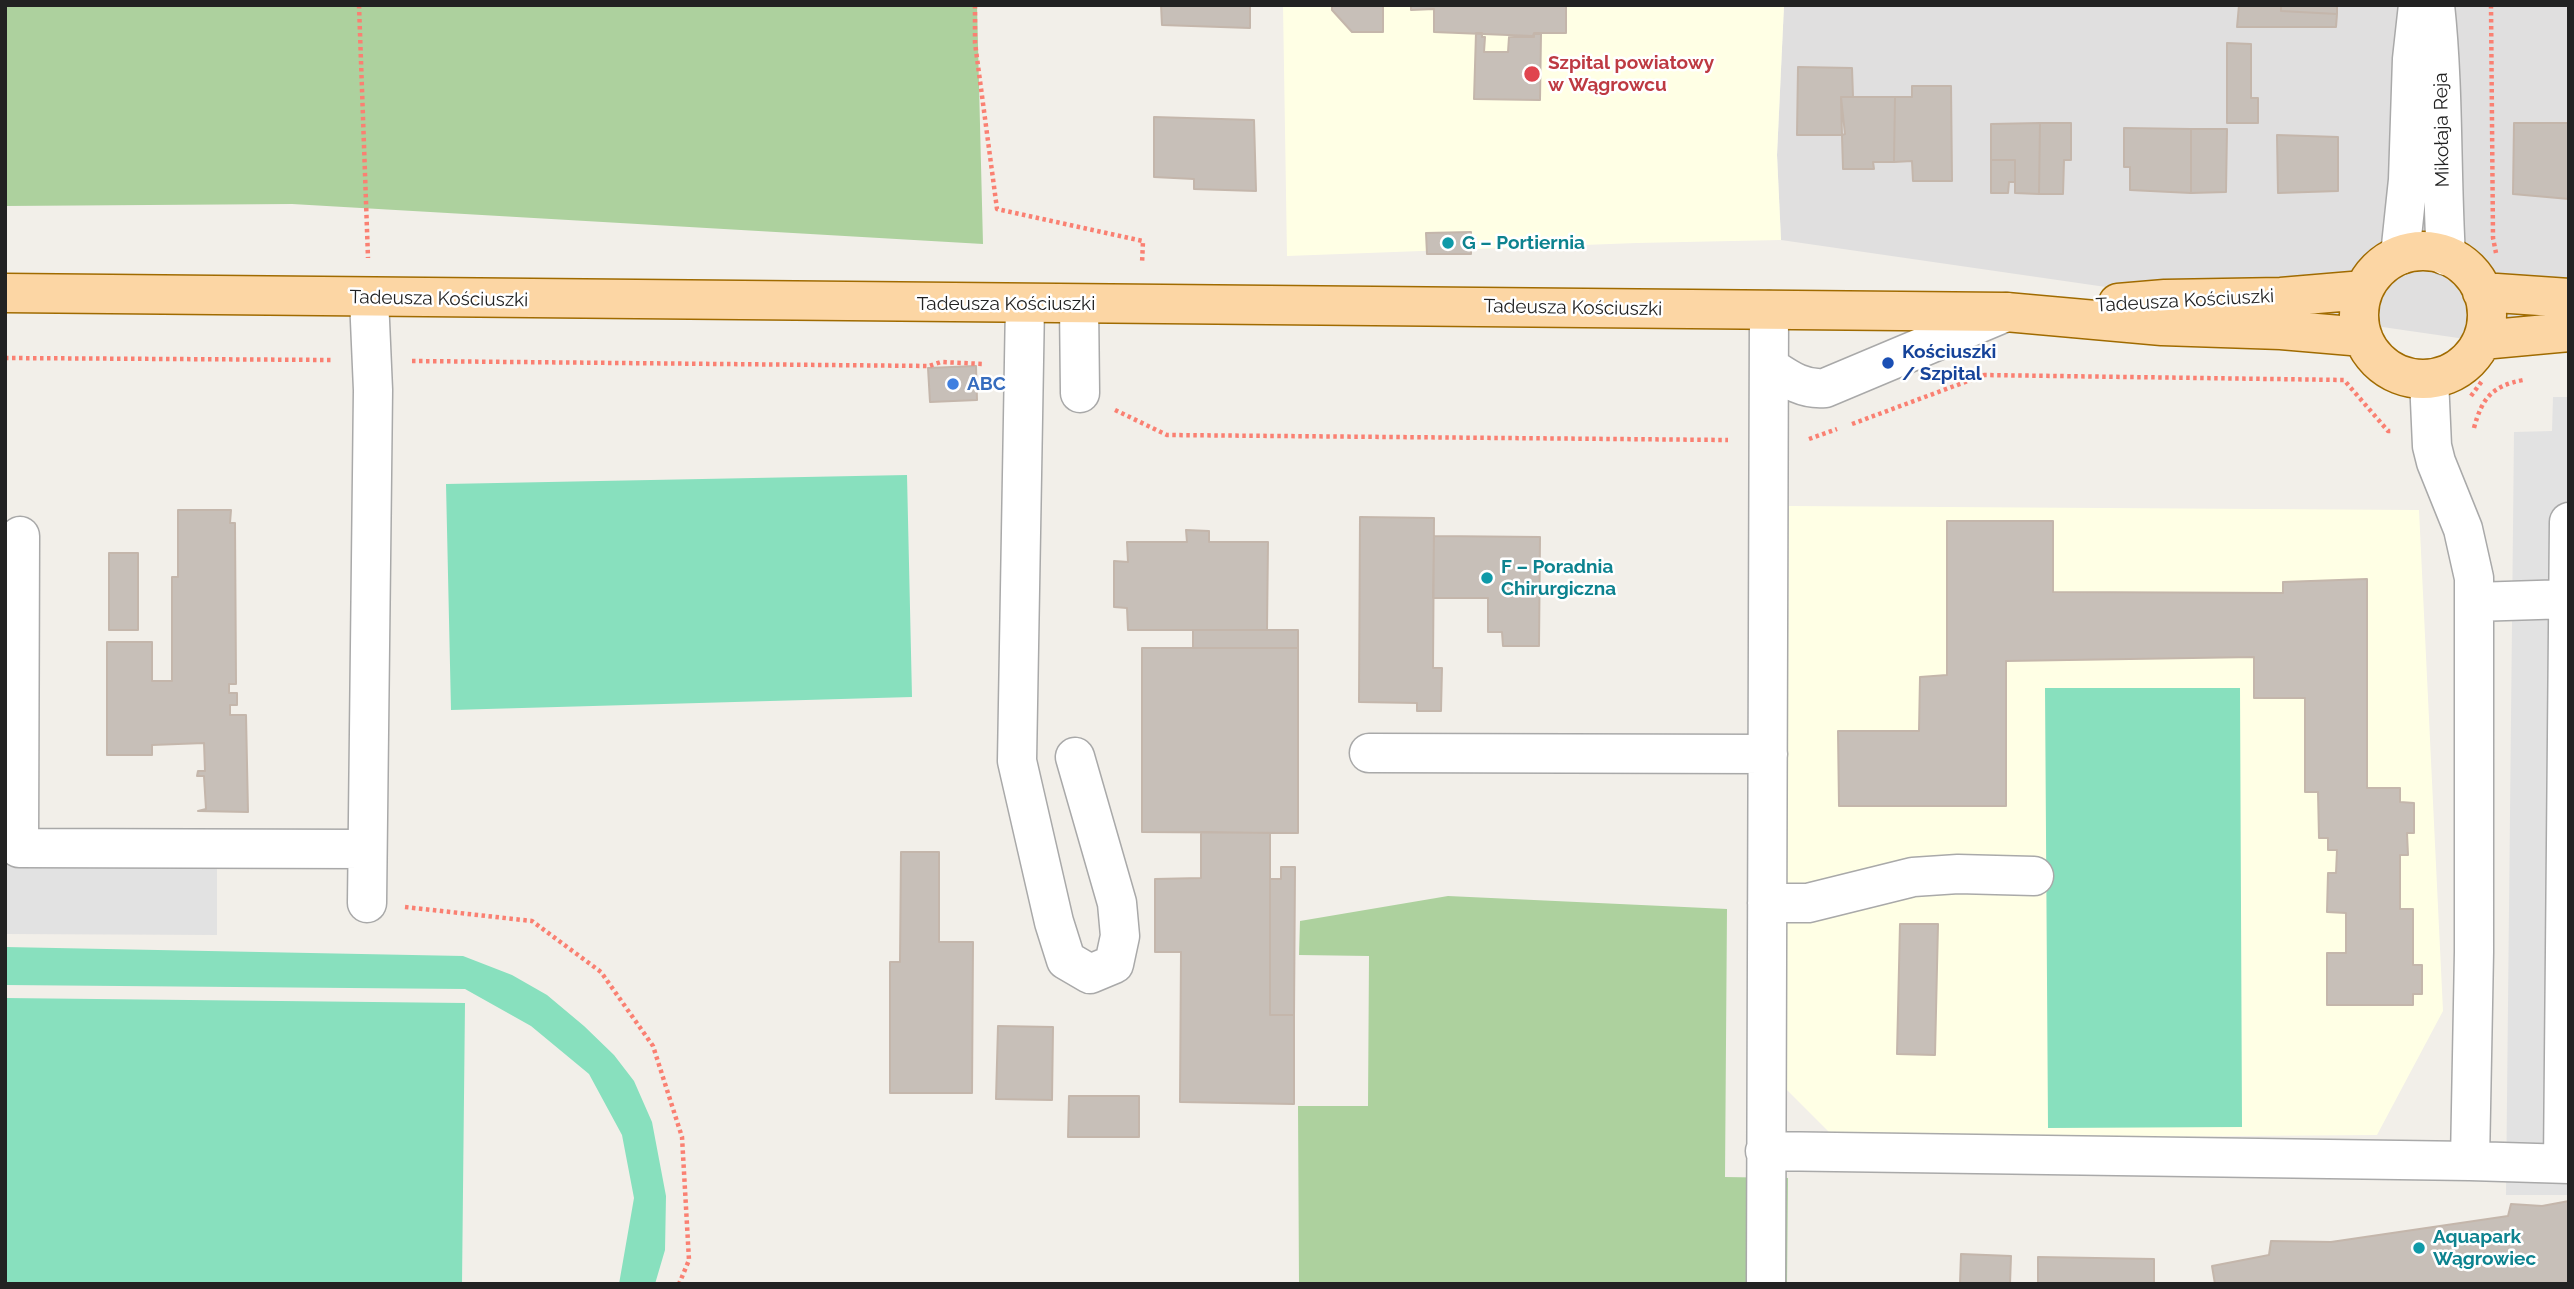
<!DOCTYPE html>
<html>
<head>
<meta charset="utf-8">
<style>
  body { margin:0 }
  #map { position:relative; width:2574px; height:1289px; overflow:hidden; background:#f2efe9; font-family:Raleway,sans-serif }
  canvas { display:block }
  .frame { position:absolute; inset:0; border:7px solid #222; pointer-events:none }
</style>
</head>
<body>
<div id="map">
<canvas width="2574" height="1289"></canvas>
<div class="frame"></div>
</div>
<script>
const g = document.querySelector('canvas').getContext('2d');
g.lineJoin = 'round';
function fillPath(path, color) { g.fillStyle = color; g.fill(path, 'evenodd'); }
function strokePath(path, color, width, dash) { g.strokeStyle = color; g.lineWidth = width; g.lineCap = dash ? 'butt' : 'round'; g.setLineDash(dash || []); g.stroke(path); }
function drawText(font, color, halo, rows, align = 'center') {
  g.font = font + ' Raleway,sans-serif'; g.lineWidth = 5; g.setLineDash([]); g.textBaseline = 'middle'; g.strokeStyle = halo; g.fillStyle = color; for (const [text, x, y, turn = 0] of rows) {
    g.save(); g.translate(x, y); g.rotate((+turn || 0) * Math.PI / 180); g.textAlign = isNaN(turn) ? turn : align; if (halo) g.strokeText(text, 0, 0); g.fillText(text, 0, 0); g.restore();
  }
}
fillPath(new Path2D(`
  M1784 5H2569V354L1781 240 1777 155Z`), '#e0dfdf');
fillPath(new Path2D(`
  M1283 5H1784L1777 155 1781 240 1637 243 1287 256Z
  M1789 506 2419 510 2443 1011 2377 1135 1836 1139 1786 1089Z`), '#ffffe5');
fillPath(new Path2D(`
  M5 5H977L983 244 292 204 5 206Z
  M1448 896 1727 909 1725 1177 1788 1178 1787 1284H1299L1298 1106H1368L1369 956 1299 955 1300 921Z`), '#add19e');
fillPath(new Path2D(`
  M907 475 912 697 451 710 446 484Z
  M2045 688H2240L2242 1127 2048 1128Z
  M5 947 463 956 512 975 547 995 584 1026 614 1055 634 1081 652 1122 666 1196 665 1250 655 1284H619L634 1198 622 1135 589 1074 531 1026 465 989 5 985Z
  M5 998 465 1003 462 1284H5Z`), '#88e0be');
fillPath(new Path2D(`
  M2553 397H2569V1195H2506L2514 432 2552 431Z
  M5 848 217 849V935L5 934Z`), '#e2e2e2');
const building = new Path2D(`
  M1161 5H1250V28L1162 25Z
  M1332 5H1383V32H1352L1332 10Z
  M1411 5H1566V33H1534L1533 36 1434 32V9L1411 10Z
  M2239 5H2281V11L2337 14 2336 27H2237Z
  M2281 5H2337V14L2281 11Z
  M1476 33H1482V37H1485L1484 52H1508L1509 37H1534V34H1541L1540 100 1474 99Z
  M2227 43 2251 44V98H2258V123H2227Z
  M1798 67 1852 68 1853 97H1841L1842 135H1797Z
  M1912 86H1951L1952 181H1913L1912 161 1894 162 1895 97H1912Z
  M1841 97H1895L1894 162H1873L1874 169H1843L1842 135 1845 134Z
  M1154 117 1254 120 1256 191 1194 189V179L1154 177Z
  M2040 123H2071V160H2064L2063 194H2039Z
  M2040 123 2039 194 2015 193V160H1991V124Z
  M2514 123H2569V199L2513 194Z
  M2124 128 2191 129V193L2130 190V167H2124Z
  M2191 129H2227L2226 192 2191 193Z
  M2277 135 2338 137V191L2278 193Z
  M1991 160H2015V182H2009L2008 193H1991Z
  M1471 232V254H1427L1426 233Z
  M976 366 977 400 930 402 928 368Z
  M178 510H231L230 523H235L236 684H229V693H237V705H230V715H246L248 812 198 811 206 809 204 776H197L198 771H205L204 743 152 745V755H107V642H152V681H172V577H178Z
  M1360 517 1434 518 1433 668H1442L1441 711H1417V703L1359 702Z
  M1947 521H2053V592L2283 593V582L2367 579V788H2400V802L2414 803V833H2407L2408 855H2400V909H2413V965H2422V994H2413V1005H2327V953H2346V913L2327 912 2328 873H2336L2337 850H2328V838H2319L2318 792H2305V698H2254V657L2006 661V806H1839L1838 731H1919L1920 677 1947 675Z
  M1186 530 1209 531V542H1268L1267 630H1128L1127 608 1114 607V561L1128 562 1127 542H1187Z
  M1434 536 1540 537 1539 646H1503L1502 632H1488V598H1433Z
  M109 553H138V630H109Z
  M1193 630H1298V648H1193Z
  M1142 648H1298V833L1142 832Z
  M1201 832 1270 833V1015H1294V1104L1180 1102 1181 952H1155V879L1201 878Z
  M901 852H939V942H973L972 1093H890V962H900Z
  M1281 867H1295L1294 1015H1270V879H1281Z
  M1900 924H1938L1935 1055 1897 1054Z
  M998 1026 1053 1027 1052 1100 996 1099Z
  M1069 1096H1139V1137H1068Z
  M2569 1201V1284H2215L2212 1266 2269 1255 2271 1241 2331 1242 2508 1216 2511 1204 2542 1206Z
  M1961 1254 2011 1256 2010 1284H1960Z
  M2038 1257 2154 1259V1284H2038Z`);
fillPath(building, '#c7bfb8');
strokePath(building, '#c4b6ab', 2);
const minor = new Path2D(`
  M2435 5C2444 88 2441 172 2446 256
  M2400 255 2408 180 2412 59 2418 5
  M1025 304 1017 761 1054 922 1066 960 1090 974 1114 964 1120 936 1117 903 1075 757
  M1079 304 1080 393
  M1770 367C1788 379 1803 390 1825 388L2006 312
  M20 536 19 848 366 849
  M2474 602 2569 599
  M1369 753 1768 754
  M367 903 373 390 369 298
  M1767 903H1808L1913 877 1958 874 2034 876
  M1765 1151 2470 1161 2474 952V578L2463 529 2436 462 2432 446 2429 379
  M2470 1161 2569 1164
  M2563 1164 2569 522
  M1766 1284 1769 310`);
const major = new Path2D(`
  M2359 315a64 64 0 1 1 128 0a64 64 0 1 1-128 0Z
  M2482 292 2569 298
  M5 293 2006 312 2162 326 2281 330 2363 337
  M2118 303 2165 299 2281 297 2364 290
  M2482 340 2569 332`);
strokePath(minor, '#a9a9a9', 41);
strokePath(major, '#a06b00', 41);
strokePath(new Path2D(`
  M359 5 368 258
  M975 5V43L997 209 1143 241 1142 264
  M2491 5 2493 238 2496 253
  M5 358 333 360
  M412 361 929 366 941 362 983 364
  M2471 396 2482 381
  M1115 410 1167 435 1728 440
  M1852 424 1984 375 2344 380 2388 431H2392
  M2474 428C2482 398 2492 386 2523 380
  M1809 439 1837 429
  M405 907 532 921 601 972 653 1046 682 1137 689 1260 679 1284`), '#fa8072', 4.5, [3.5, 3.5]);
strokePath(minor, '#fff', 38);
strokePath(major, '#fcd6a4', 38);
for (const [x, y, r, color] of [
  [1532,74,9,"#e0444e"],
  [1448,243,7,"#0f9aa8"],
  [1888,363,7,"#1a4fb4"],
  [953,384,7,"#3f7fe0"],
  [1487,578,7,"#0f9aa8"],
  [2419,1248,7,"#0f9aa8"]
]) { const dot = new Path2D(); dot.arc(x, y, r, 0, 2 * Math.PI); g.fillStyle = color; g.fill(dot); strokePath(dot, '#fff', 2.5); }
drawText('bold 19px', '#be3a42', '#fff', [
  ["Szpital powiatowy",1548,63],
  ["w Wągrowcu",1548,85]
], 'left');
drawText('19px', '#222', '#fff', [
  ["Mikołaja Reja",2442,130,-91],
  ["Tadeusza Kościuszki",439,299,1],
  ["Tadeusza Kościuszki",2185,301,-3],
  ["Tadeusza Kościuszki",1006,304],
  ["Tadeusza Kościuszki",1573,308,1]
]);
drawText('bold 19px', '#0d838f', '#fff', [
  ["G – Portiernia",1462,243],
  ["F – Poradnia",1501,567],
  ["Chirurgiczna",1501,589],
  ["Aquapark",2433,1237],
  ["Wągrowiec",2433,1259]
], 'left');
drawText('bold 19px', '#164399', '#fff', [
  ["Kościuszki",1902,352],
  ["/ Szpital",1902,374]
], 'left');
drawText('bold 19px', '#366cbe', '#fff', [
  ["ABC",967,384]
], 'left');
</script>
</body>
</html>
